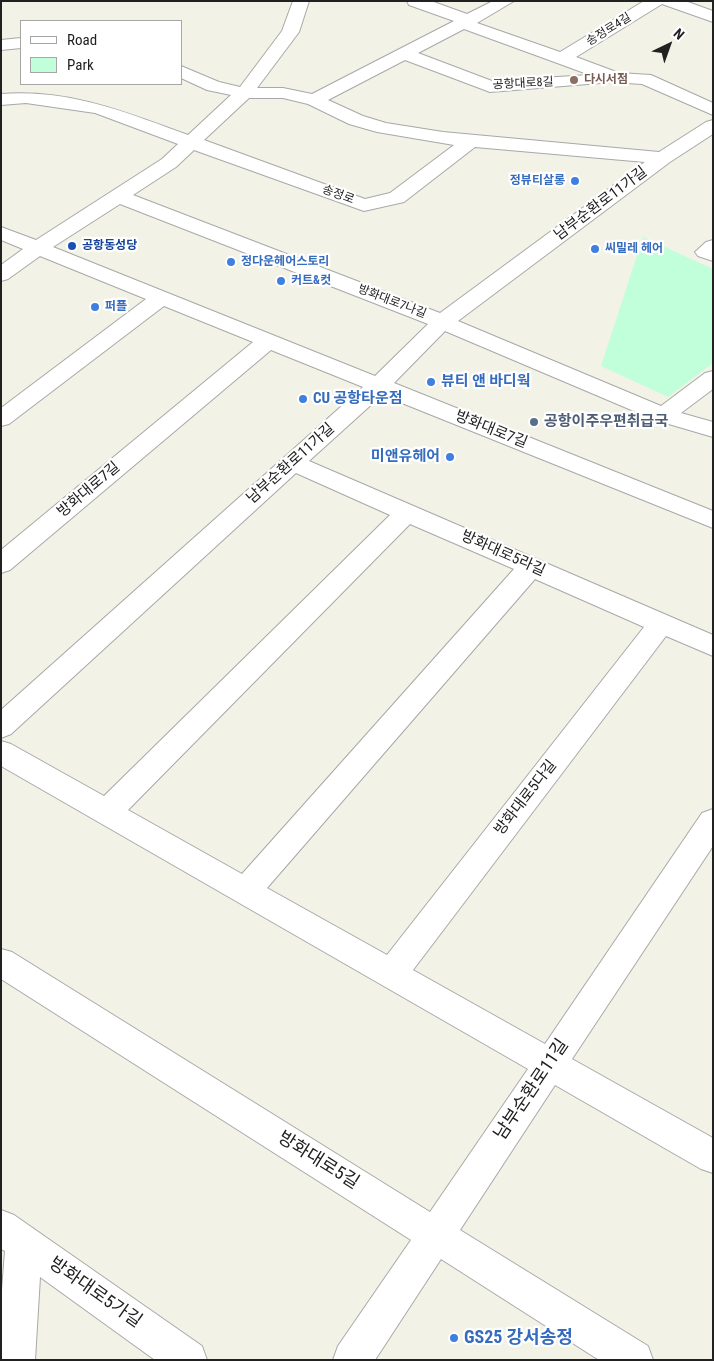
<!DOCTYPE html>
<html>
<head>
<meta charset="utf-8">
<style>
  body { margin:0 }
  #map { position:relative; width:714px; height:1361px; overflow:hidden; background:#f2f2e6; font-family:"Roboto Condensed",sans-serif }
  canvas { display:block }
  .frame { position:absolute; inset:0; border:2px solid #212121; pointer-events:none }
  .legend { position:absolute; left:20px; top:20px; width:162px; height:65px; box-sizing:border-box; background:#fff; border:1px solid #a6a6a6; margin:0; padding:6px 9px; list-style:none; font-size:15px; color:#212121 }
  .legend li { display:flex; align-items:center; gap:10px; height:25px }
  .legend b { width:25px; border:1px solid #a6a6a6 }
  .north { position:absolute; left:644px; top:20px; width:50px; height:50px; -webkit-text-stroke:4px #fff; paint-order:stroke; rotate:42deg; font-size:14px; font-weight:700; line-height:20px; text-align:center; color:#212121 }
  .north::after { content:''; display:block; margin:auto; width:18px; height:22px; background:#212121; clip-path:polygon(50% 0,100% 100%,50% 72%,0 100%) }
</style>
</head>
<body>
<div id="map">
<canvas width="714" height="1361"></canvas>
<div class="frame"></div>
<ul class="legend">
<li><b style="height:6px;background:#fff"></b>Road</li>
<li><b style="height:14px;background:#c0ffd9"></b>Park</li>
</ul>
<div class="north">N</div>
</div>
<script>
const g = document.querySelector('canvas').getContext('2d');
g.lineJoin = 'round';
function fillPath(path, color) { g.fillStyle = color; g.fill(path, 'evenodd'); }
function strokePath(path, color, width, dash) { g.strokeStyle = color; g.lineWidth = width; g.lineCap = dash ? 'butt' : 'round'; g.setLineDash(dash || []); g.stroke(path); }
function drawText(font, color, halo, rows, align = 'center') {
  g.font = font + ' "Roboto Condensed","Noto Sans KR",sans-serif'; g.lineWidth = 4.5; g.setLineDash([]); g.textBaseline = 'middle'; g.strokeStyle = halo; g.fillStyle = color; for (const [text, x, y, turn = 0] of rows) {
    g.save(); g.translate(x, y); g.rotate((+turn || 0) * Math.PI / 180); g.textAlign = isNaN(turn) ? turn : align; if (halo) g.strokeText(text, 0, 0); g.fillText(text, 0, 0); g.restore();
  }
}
fillPath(new Path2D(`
  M643 237 713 269V363L668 397 601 366Z`), '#c0ffd9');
const minor = new Path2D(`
  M293 1H309L299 32 257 88H283L312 94 454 21 409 5 407 1H431L467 14 493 1H514L477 23 560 52 644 1H685L713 11V22L662 4 576 57 619 73 651 75 713 103V115L642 84 612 82 490 92 405 60 328 100 363 116 386 123 443 132 659 152 706 122 713 120V134L670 162 458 321 661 406 705 373 713 371V389L681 413 713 422V437L655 420 445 331 394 383 713 511V528L382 395 309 461 713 635V656L666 636 413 970 545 1044 702 813 713 809V846L572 1059 713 1138V1173L701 1169 555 1085 460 1230 648 1346 653 1360H599L441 1259 375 1360H333L338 1346 411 1240 1 979V949L12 952 430 1212 528 1069 1 766V741L11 744 104 796 390 515 296 473 11 734 1 738V710L363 387 271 350 10 570 1 573V550L253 342 164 306 9 424 1 426V408L146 299 40 256 8 279 1 281V265L23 249 1 240V227L36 240 162 159 178 144 95 113 26 103 1 105V94C70 89 125 112 188 135L231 95 207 90 181 78V66L219 82 240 87 282 31ZM464 29 590 75 492 81 418 53ZM249 98H283L308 104 349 124 377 132 454 145 390 193 365 199 204 140ZM475 147 645 162 440 313 133 195 176 167 194 150 364 211 404 202ZM120 204 428 324 375 376 53 247ZM410 524 514 569 242 874 128 810ZM535 579 644 627 387 955 267 888Z
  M21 38V48L1 50V40Z
  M713 240V261L698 256 695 252 706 242Z
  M1 1210 14 1215 202 1346 207 1360H155L40 1277 35 1360H1V1303L5 1251 1 1249Z`);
strokePath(minor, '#a8a8a8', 2);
fillPath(minor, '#fff');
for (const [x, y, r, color] of [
  [574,80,5,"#8d6e63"],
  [575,181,5,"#3f7fe0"],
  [72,246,5,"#1a4fb4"],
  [595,249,5,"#3f7fe0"],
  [231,262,5,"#3f7fe0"],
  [281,281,5,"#3f7fe0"],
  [95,307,5,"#3f7fe0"],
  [431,382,5,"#3f7fe0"],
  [303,399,5,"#3f7fe0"],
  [534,422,5,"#5c6f8a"],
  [450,457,5,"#3f7fe0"],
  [454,1338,5,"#3f7fe0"]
]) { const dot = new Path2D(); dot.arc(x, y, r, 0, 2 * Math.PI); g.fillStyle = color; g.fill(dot); strokePath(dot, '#fff', 2); }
drawText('12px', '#212121', '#fff', [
  ["송정로4길",609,30,-32],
  ["공항대로8길",523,84,-3],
  ["송정로",338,195,20],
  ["방화대로7나길",392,302,21]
]);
drawText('bold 12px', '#785e54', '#fff', [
  ["다시서점",584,80]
], 'left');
drawText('bold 12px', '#366cbe', '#fff', [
  ["정뷰티살롱",565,181,"right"],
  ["씨밀레 헤어",605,249],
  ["정다운헤어스토리",241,262],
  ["커트&컷",291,281],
  ["퍼플",105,307]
], 'left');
drawText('bold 12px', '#164399', '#fff', [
  ["공항동성당",82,246]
], 'left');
drawText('15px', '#212121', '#fff', [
  ["남부순환로11가길",601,204,-37],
  ["방화대로7길",491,430,22],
  ["남부순환로11가길",291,464,-42],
  ["방화대로7길",89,490,-40],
  ["방화대로5라길",503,554,24],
  ["방화대로5다길",526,798,-52]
]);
drawText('bold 15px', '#366cbe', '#fff', [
  ["뷰티 앤 바디웍",441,382],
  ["CU 공항타운점",313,399],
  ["미앤유헤어",440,457,"right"]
], 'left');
drawText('bold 15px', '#4e5e75', '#fff', [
  ["공항이주우편취급국",544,422]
], 'left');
drawText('18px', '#212121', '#fff', [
  ["남부순환로11길",532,1090,-56],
  ["방화대로5길",318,1161,32],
  ["방화대로5가길",95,1293,35]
]);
drawText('bold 18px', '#366cbe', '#fff', [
  ["GS25 강서송정",464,1338]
], 'left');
</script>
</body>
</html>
